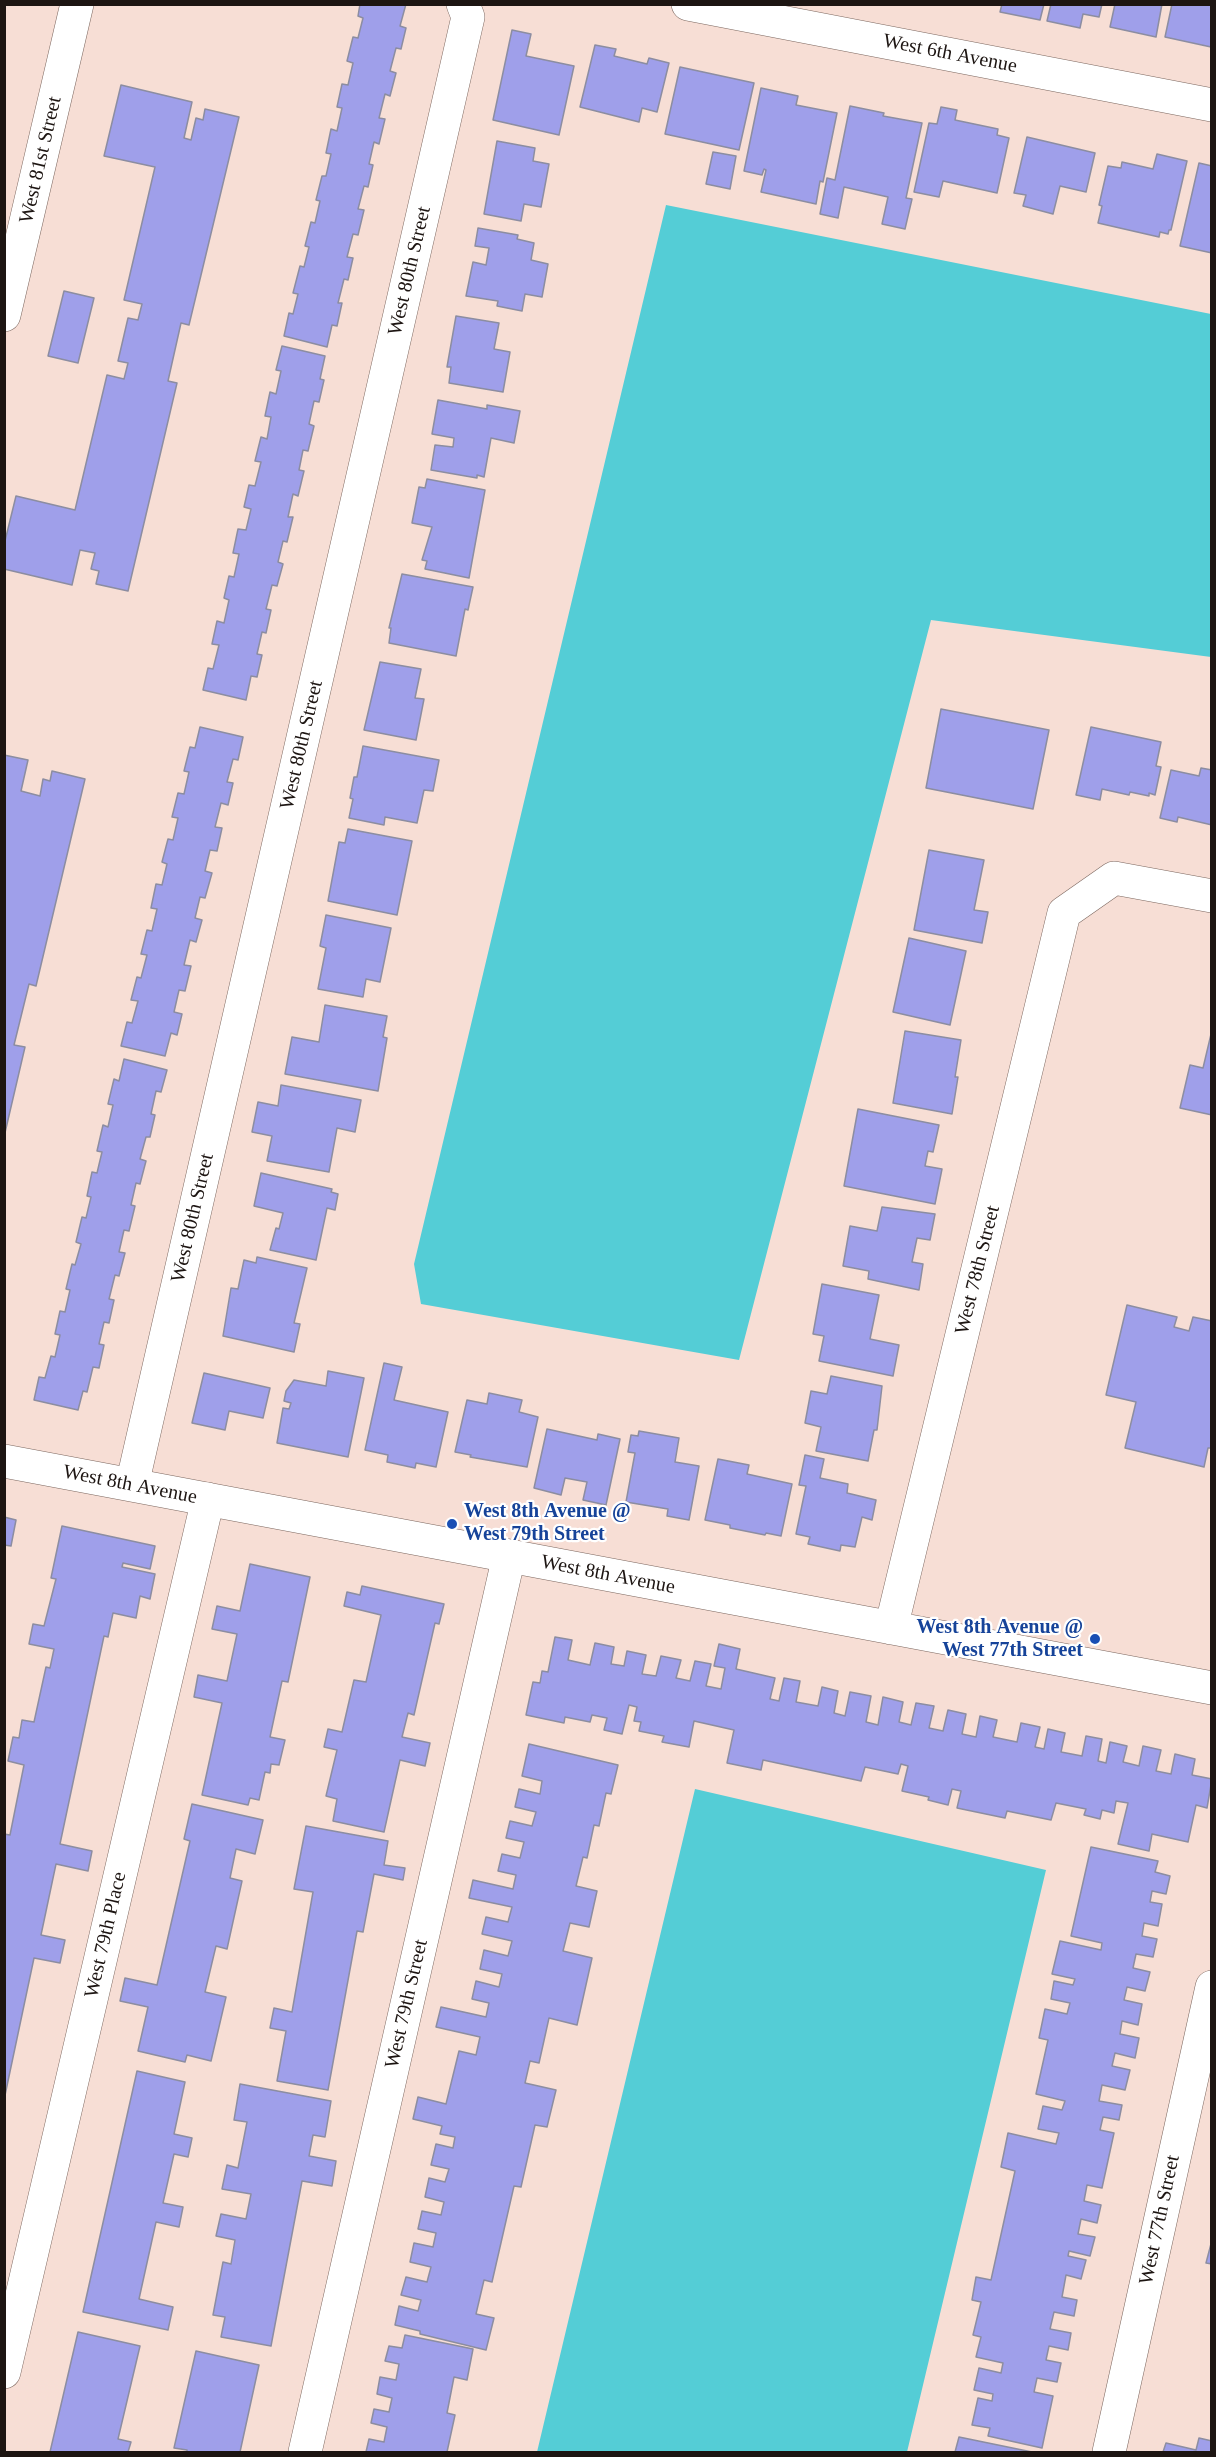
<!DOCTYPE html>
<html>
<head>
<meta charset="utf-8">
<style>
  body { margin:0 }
  #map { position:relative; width:1216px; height:2457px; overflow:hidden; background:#f7ded5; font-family:Georgia,serif }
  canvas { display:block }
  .frame { position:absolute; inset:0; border:6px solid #1d1512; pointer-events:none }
</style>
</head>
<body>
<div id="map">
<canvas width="1216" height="2457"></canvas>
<div class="frame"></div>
</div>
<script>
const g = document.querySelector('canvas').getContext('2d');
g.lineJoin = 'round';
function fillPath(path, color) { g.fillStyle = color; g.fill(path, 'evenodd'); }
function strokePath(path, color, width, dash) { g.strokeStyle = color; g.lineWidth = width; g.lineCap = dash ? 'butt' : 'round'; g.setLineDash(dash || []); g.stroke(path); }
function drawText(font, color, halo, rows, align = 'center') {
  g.font = font + ' Georgia,serif'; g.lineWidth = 4.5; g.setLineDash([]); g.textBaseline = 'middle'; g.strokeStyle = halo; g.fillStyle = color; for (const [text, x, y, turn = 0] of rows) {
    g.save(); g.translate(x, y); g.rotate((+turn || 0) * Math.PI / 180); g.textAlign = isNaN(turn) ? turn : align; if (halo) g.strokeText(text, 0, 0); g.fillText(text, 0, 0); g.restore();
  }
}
fillPath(new Path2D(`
  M666 205 1211 314V657L931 620 739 1360 421 1304 414 1264Z
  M695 1789 1046 1870 907 2452H537Z`), '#54cdd6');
const building = new Path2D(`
  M360 4H406L400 26 406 28 401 49 396 48 390 71 396 73 390 96 385 94 379 118 385 119 379 144 374 142 369 164 373 165 368 187 364 186 358 209 364 210 358 235 353 234 347 257 353 258 348 280 344 279 338 303H342L337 326 332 325 327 347 284 336 289 313 293 314 298 294 293 293 300 266 304 267 309 247 305 246 311 222 315 223 320 201 316 200 322 176H326L331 154 326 153 331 129 337 131 342 108 337 107 342 84 348 85 353 63 347 61 353 37 358 38 363 18 358 16Z
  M1002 4H1044L1040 20 1000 12Z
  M1051 4H1102L1099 17 1083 14 1080 28 1047 21Z
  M1115 4H1162L1156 37 1110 27Z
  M1172 4H1212L1211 47 1165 37Z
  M512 30 531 34 526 56 574 66 559 135 493 120Z
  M595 45 616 49 614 56 647 64 649 58 669 63 657 112 642 108 639 122 580 107Z
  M680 67 754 83 739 150 665 134Z
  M121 85 192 102 184 138 191 140 196 118 203 120 205 109 239 117 189 325 181 323 168 381 177 383 128 591 96 584 99 571 91 569 95 553 80 550 72 585 4 569V545L16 496 75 510 107 375 124 379 128 363 118 361 128 318 138 320 142 304 124 300 155 167 104 156Z
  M761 88 798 96 796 105 837 113 823 182 820 181 816 204 761 192 766 170 764 169 762 175 744 171Z
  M850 106 884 113 883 116 922 123 906 198 912 199 905 229 882 224 888 197 844 187 838 218 820 214 827 178 835 180Z
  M941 107 957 110 955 120 998 129 997 135 1009 138 997 193 943 181 939 197 914 192 929 123 937 124Z
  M1027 137 1095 153 1086 192 1060 186 1053 214 1023 206 1026 195 1014 193Z
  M497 141 535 148 533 161 549 164 541 207 524 204 521 221 484 214Z
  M713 152 736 156 730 189 706 184Z
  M1157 154 1187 161 1171 230H1169L1168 234 1160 232 1159 237 1098 223 1102 206 1099 205 1108 166 1121 168 1122 162 1153 169Z
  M1199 163 1212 166V253L1180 246Z
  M478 228 518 235 517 239 534 243 531 260 548 264 542 297 525 294 522 311 497 306 498 301 466 296 473 262 486 265 489 248 475 246Z
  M64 291 94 298 78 363 48 356Z
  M456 316 499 323 494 349 510 352 503 392 449 383 451 367H447Z
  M282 346 325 356 320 379 324 380 319 402 314 401 309 424 314 426 308 451 303 450 299 470 304 471 298 496 293 494 288 517H293L287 542 283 541 278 562 283 564 277 586 272 585 266 609 271 610 266 633 262 632 257 654 262 655 257 677 251 676 246 700 203 690 208 668 213 669 219 645 212 644 217 621 224 623 229 600 224 598 229 576 234 577 239 554 233 553 238 529 246 530 251 509 244 507 249 485 255 486 261 462 255 461 261 437 267 439 271 417 265 416 270 392 276 394 281 371 276 370Z
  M438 400 487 409V405L520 411 514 443 491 438 484 477 477 475V478L431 470 435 445 453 447 454 438 432 434Z
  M427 479 485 490 469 578 425 569 427 561 422 560 432 527 412 523 419 487 425 488Z
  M402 574 473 587 468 610 465 609 456 656 389 643 391 628H389Z
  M380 662 421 669 415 698 424 699 416 740 364 730Z
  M941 709 1049 730 1033 809 926 788Z
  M200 727 243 737 238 760 233 759 227 782 233 783 228 805 221 803 215 827 222 828 217 851 210 850 205 871 212 873 205 898 200 897 195 918 202 920 196 942 190 940 184 965 191 966 185 991 179 990 174 1012 182 1014 177 1035 171 1033 165 1056 121 1046 127 1022 132 1023 138 1001 131 1000 137 977 141 978 147 955 141 954 147 930 152 931 157 909 151 908 156 884 162 885 167 864 162 862 168 839 173 840 178 818 172 817 178 793 184 794 189 772 184 771 190 747 195 748Z
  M1091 727 1161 742 1156 766 1161 767 1155 795 1149 793V796L1130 792 1129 795 1102 789 1100 800 1076 795Z
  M363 746 439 760 433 791 424 790 417 823 385 817 384 825 349 818 353 799 350 798 354 777H357Z
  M4 755 28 760 21 791 40 796 43 779 50 781 52 771 85 779 36 986 29 984 14 1045 25 1047 4 1137Z
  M1201 768 1212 770V825L1178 817 1177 822 1160 818 1171 770 1199 776Z
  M348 829 412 841 397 915 328 901 339 842 345 843Z
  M929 850 984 860 974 910 988 912 982 943 914 930Z
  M326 915 391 928 380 982 366 979 363 997 318 989 326 948 320 946Z
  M909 938 966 951 950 1025 893 1012Z
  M325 1005 387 1016 383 1037 387 1038 378 1091 285 1074 292 1037 319 1042Z
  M1212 1030V1115L1180 1108 1190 1065 1203 1068Z
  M905 1031 961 1040 955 1077H958L952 1114 893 1103Z
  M124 1059 167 1070 161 1092 156 1091 151 1114 155 1115 150 1137H146L140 1159 146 1161 140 1184 136 1183 131 1205 135 1206 129 1231 124 1230 119 1252 125 1253 119 1276 115 1275 109 1299 114 1300 109 1323 104 1322 99 1344 104 1345 99 1368 93 1367 87 1392 83 1391 78 1410 34 1400 39 1377 45 1378 51 1356 55 1357 60 1335 55 1334 60 1311 65 1312 70 1290 66 1289 72 1264 75 1265 81 1244 76 1242 82 1217 86 1218 91 1197 87 1196 92 1172 97 1173 102 1152 97 1151 103 1125 108 1127 113 1105 108 1104 114 1079 119 1081Z
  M281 1085 361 1100 355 1132 337 1128 329 1172 267 1161 272 1136 252 1132 258 1102 278 1106Z
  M858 1109 939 1125 933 1152 928 1151 925 1166 942 1169 935 1204 844 1186Z
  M261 1173 332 1189 331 1192 338 1194 335 1210 327 1208 316 1260 270 1250 276 1228 279 1229 283 1213 254 1206Z
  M882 1207 935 1214 930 1240 917 1238 912 1262 923 1264 919 1290 868 1279 869 1271 843 1266 850 1226 877 1231Z
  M257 1257 307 1268 294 1323 300 1324 294 1352 223 1336 231 1288 238 1289 244 1260 256 1263Z
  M822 1284 879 1295 870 1339 899 1345 893 1376 819 1361 824 1336 813 1334Z
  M1127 1305 1177 1317 1174 1327 1189 1331 1193 1317 1212 1321V1448H1208L1204 1467 1125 1448 1136 1402 1106 1395Z
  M384 1363 402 1367 394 1400 448 1412 436 1467 416 1463 415 1468 387 1462 388 1455 365 1450Z
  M328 1371 364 1378 348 1457 277 1443 283 1408 289 1409 291 1403 284 1401 286 1391 294 1380 326 1386Z
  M204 1373 270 1388 263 1418 229 1411 225 1430 192 1423Z
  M831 1376 882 1386 877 1430H874L868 1461 816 1451 821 1427 805 1423 811 1391 827 1394Z
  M489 1393 522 1400 519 1412 538 1417 527 1467 470 1457 471 1455 455 1452 467 1400 487 1404Z
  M547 1429 597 1440 598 1434 620 1439 606 1505 583 1500 587 1482 565 1478 561 1495 534 1488Z
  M639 1431 679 1438 675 1462 699 1466 689 1520 667 1516 668 1509 626 1502 635 1453 628 1452 631 1435 638 1436Z
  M805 1455 824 1459 820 1478 848 1484 847 1493 876 1500 872 1520 862 1517 855 1547 841 1545 840 1551 808 1544 810 1537 796 1534 806 1486 799 1485Z
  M718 1459 749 1465 747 1474 792 1484 781 1536 766 1533 765 1535 730 1528V1525L705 1520Z
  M4 1517 16 1520 11 1546 4 1545Z
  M62 1526 155 1546 150 1569 123 1563 122 1567 155 1574 150 1599 140 1596 136 1618 113 1613 108 1637 104 1636 60 1844 92 1851 88 1871 56 1864 41 1935 65 1940 60 1963 34 1958 4 2100V1834L10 1835 24 1765 8 1761 13 1737 19 1738 22 1720 34 1722 46 1667 50 1668 54 1649 29 1644 33 1624 44 1626 56 1579 51 1578Z
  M250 1564 310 1577 288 1682 282 1681 270 1737 285 1740 279 1765 271 1764 270 1773 265 1772 259 1800 250 1798 248 1805 202 1795 222 1703 194 1697 198 1675 227 1681 237 1634 212 1629 217 1606 240 1611Z
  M362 1586 444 1604 439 1624 435 1623 414 1715 408 1713 402 1737 430 1743 425 1766 400 1760 384 1832 333 1821 337 1799 326 1796 337 1750 324 1747 328 1729 342 1732 354 1680 366 1682 381 1615 344 1606 347 1592 360 1595Z
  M555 1637 572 1640 568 1660 590 1665 595 1643 614 1647 611 1664 624 1666 627 1651 646 1655 642 1674 656 1676 661 1656 681 1660 676 1678 690 1681 695 1661 711 1664 706 1686 721 1689 725 1668 714 1666 719 1644 740 1649 736 1669 775 1678 770 1699 779 1701 784 1678 800 1681 796 1702 818 1706 822 1687 838 1691 834 1713 845 1716 850 1692 871 1696 866 1722 878 1725 883 1697 903 1702 899 1722 911 1725 916 1703 934 1706 929 1728 943 1731 948 1710 966 1714 962 1734 976 1737 980 1716 997 1720 993 1737 1017 1742 1021 1723 1040 1727 1035 1747 1044 1749 1048 1729 1065 1733 1061 1752 1082 1756 1086 1736 1102 1739 1098 1761 1106 1763 1110 1742 1127 1746 1123 1762 1139 1766 1143 1746 1161 1750 1156 1771 1171 1774 1175 1754 1195 1759 1192 1775 1212 1779 1207 1808 1196 1805 1188 1842 1152 1834 1149 1851 1118 1844 1128 1803 1116 1801 1114 1813 1102 1810 1100 1819 1084 1815 1086 1809 1056 1803 1051 1820 1007 1811 1005 1818 957 1808 961 1791 952 1789 948 1805 928 1800 929 1797 902 1791 908 1766 901 1764 898 1774 865 1767 861 1781 763 1760 761 1770 727 1763 734 1730 694 1721 689 1747 662 1742 664 1736 639 1731 641 1722 634 1721 637 1707 629 1705 622 1734 604 1730 607 1718 592 1715 590 1722 565 1717 564 1723 526 1715 533 1682 540 1683 542 1671 548 1672Z
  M529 1744 618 1765 611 1794 606 1793 599 1826 594 1825 587 1858 583 1857 576 1886 597 1891 589 1927 570 1923 563 1951 592 1958 577 2025 549 2018 539 2063 530 2061 525 2083 556 2090 547 2127 535 2125 521 2187 514 2186 492 2282 484 2280 476 2314 494 2318 486 2350 420 2334V2331L395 2325 399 2306 418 2311 421 2300 401 2295 406 2277 427 2282 431 2267 410 2262 414 2243 433 2247 436 2233 418 2229 422 2211 441 2215 444 2202 425 2197 429 2178 445 2182 449 2169 431 2165 436 2144 453 2148 455 2137 440 2134 442 2126 413 2119 418 2097 446 2104 459 2051 476 2055 480 2037 436 2027 441 2007 486 2017 489 2003 472 1999 476 1981 499 1987 502 1974 480 1969 484 1950 508 1956 512 1941 482 1934 486 1917 508 1922 512 1907 469 1898 473 1880 513 1889 516 1875 498 1871 502 1854 520 1858 524 1842 506 1838 510 1821 532 1826 536 1812 515 1807 519 1789 540 1794 542 1781 522 1776Z
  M192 1804 263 1820 255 1854 236 1849 230 1878 242 1881 227 1949 216 1946 205 1992 226 1997 211 2061 187 2055 185 2062 138 2051 148 2007 120 2001 125 1978 157 1985 190 1841 184 1839Z
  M306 1826 388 1841 384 1865 405 1868 403 1880 374 1874 363 1932 357 1931 328 2090 277 2081 286 2031 270 2028 274 2008 292 2012 313 1892 294 1889Z
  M1091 1847 1158 1861 1155 1872 1170 1876 1166 1894 1152 1891 1150 1902 1162 1904 1158 1926 1144 1923 1142 1936 1157 1939 1153 1957 1136 1954 1133 1968 1150 1972 1145 1991 1127 1987 1124 2000 1142 2004 1138 2025 1122 2021 1120 2034 1139 2038 1135 2058 1115 2053 1112 2066 1130 2070 1125 2090 1102 2085 1099 2101 1122 2105 1119 2120 1103 2117 1100 2130 1114 2133 1102 2188 1087 2185 1084 2201 1101 2205 1097 2223 1081 2219 1078 2234 1095 2237 1090 2256 1069 2251 1068 2256 1086 2260 1081 2279 1066 2275 1062 2297 1077 2300 1074 2316 1054 2312 1050 2329 1071 2333 1068 2350 1049 2346 1046 2360 1061 2363 1057 2382 1037 2378 1034 2392 1053 2396 1042 2448 988 2436 990 2428 972 2425 978 2398 992 2401 993 2394 974 2390 979 2368 1001 2373 1003 2363 976 2357 981 2337 973 2335 981 2302 972 2300 976 2277 991 2280 1015 2171 1001 2167 1008 2133 1056 2144 1059 2133 1038 2129 1043 2106 1062 2110 1065 2101 1036 2094 1048 2040 1039 2038 1045 2009 1067 2014 1070 2003 1051 1999 1054 1981 1073 1985 1075 1979 1052 1974 1060 1941 1101 1950 1102 1943 1071 1936Z
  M137 2071 185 2082 174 2134 192 2138 188 2157 174 2154 163 2203 183 2207 179 2227 156 2222 139 2299 173 2307 168 2330 83 2312Z
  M240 2084 331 2101 325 2137 313 2135 309 2156 336 2161 332 2186 302 2181 271 2346 221 2337 225 2317 213 2315 223 2262 231 2264 235 2240 216 2236 221 2214 246 2219 251 2194 222 2189 227 2165 238 2168 247 2122 234 2120Z
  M1212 2240V2264L1206 2263Z
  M78 2332 140 2346 118 2439 131 2442 128 2452H50Z
  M405 2335 473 2349 467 2380 454 2377 447 2413 455 2415 447 2452H366L369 2439 384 2442 387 2427 371 2423 374 2409 389 2412 392 2398 377 2394 380 2377 396 2380 399 2364 385 2361 389 2346 402 2348Z
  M196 2351 259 2365 240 2452H187V2450L174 2448Z
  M959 2437 1032 2452H955Z
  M1199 2438 1212 2441V2452H1163L1166 2443 1196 2450Z`);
fillPath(building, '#9f9fea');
strokePath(building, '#8c8da1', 1.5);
const minor = new Path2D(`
  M688 4 1212 105
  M4 315 77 4
  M4 1461 1212 1688
  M132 1485 468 17 463 4
  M891 1628 1064 913 1114 878 1212 896
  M4 2372 208 1499
  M305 2452 509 1556
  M1109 2452 1212 1987`);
strokePath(minor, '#7c675f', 34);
strokePath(minor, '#fff', 33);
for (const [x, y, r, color] of [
  [452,1524,6,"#1a4fb4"],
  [1095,1639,6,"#1a4fb4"]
]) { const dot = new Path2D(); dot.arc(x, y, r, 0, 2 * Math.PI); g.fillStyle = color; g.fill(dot); strokePath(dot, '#fff', 2); }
drawText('20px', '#1d1512', '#fff', [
  ["West 6th Avenue",950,54,11],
  ["West 81st Street",41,160,-77],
  ["West 80th Street",410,271,-77],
  ["West 80th Street",302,745,-77],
  ["West 80th Street",193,1218,-77],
  ["West 78th Street",978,1270,-76],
  ["West 8th Avenue",130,1485,11],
  ["West 8th Avenue",608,1575,11],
  ["West 79th Place",106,1935,-77],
  ["West 79th Street",407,2004,-77],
  ["West 77th Street",1160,2220,-78]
]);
drawText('bold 20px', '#164399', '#fff', [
  ["West 8th Avenue @",464,1512],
  ["West 79th Street",464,1535],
  ["West 8th Avenue @",1083,1628,"right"],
  ["West 77th Street",1083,1651,"right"]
], 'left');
</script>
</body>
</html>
